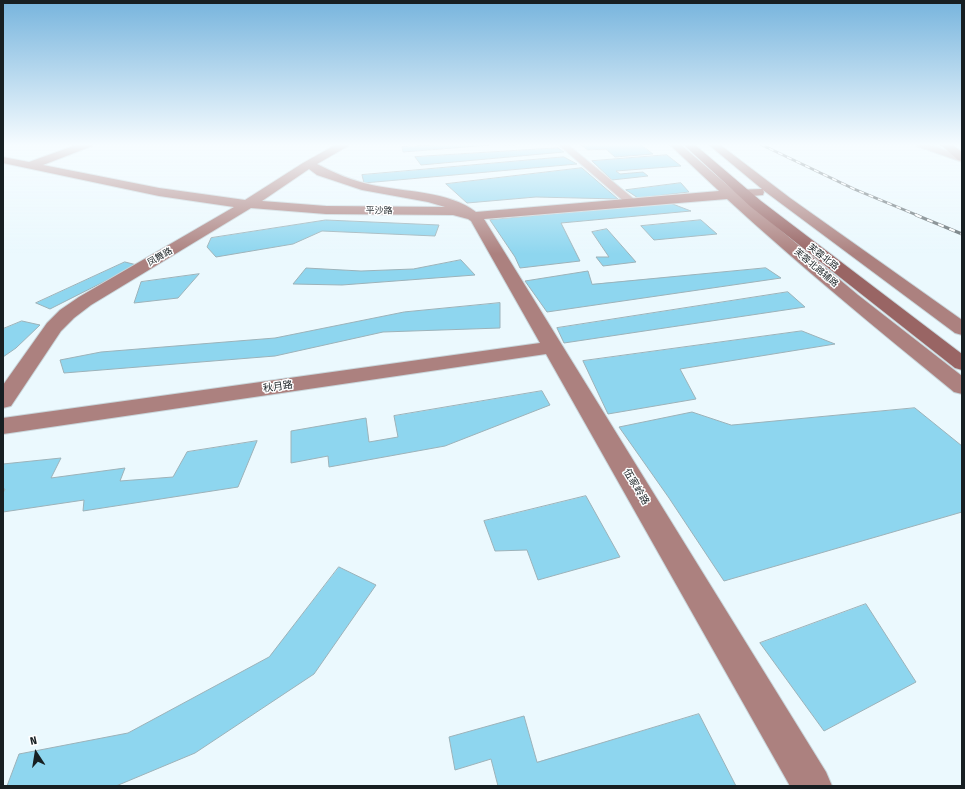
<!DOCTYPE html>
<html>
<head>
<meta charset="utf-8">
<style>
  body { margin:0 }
  #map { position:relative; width:965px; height:789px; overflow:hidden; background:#ebf9fe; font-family:"Fira Sans Condensed",sans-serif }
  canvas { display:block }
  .frame { position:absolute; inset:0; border:4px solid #171f22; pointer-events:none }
  .north { position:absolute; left:16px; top:733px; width:40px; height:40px; -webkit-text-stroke:3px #fff; paint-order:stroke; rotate:348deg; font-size:11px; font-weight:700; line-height:16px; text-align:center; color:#171f22 }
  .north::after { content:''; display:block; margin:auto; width:14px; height:18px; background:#171f22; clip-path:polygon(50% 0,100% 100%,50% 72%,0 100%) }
</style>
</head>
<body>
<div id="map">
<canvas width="965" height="789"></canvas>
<div class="frame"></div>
<div class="north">N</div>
</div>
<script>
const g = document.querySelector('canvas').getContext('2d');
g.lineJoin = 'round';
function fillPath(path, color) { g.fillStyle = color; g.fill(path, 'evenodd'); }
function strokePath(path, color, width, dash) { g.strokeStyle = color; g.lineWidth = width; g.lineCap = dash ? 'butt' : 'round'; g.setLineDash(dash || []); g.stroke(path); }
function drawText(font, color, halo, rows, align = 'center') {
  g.font = font + ' "Fira Sans Condensed","Noto Sans SC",sans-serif'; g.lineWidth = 3; g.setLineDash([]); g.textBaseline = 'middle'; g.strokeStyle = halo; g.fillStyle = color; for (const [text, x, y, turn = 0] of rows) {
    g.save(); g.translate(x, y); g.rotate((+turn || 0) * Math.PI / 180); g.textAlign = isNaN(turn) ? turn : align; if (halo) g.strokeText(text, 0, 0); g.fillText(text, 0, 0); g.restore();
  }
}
const building = new Path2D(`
  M452 144H553L491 145 403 152 402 147Z
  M581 144H640L653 154 615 157 606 149 588 150Z
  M558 148 564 152 421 165 415 157Z
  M667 155 681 166 616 171 620 174 643 172 648 176 612 180 592 161Z
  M564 157 577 164 364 183 362 175Z
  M582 168 618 199 536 197 467 203 446 184Z
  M681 183 689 192 638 198 626 190Z
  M670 203 691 211 561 223 580 261 520 268 515 257 490 220Z
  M326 220 439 225 435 236 322 231 293 244 216 257 207 247 211 238Z
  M701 220 717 234 654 240 641 226Z
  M607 229 636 262 603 266 596 257H609L592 232Z
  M461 260 475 275 342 285 293 284 306 268 361 271 413 269Z
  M125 262 137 265 50 309 36 303Z
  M766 268 781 278 547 312 525 281 588 271 592 284Z
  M199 274 178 298 134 303 141 282Z
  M788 292 805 307 564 343 557 328Z
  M500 303V328L383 332 275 356 64 373 60 360 101 352 275 338 404 312Z
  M22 321 40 325 16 348 3 357V329Z
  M802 331 835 344 680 369 696 399 608 414 583 361Z
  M542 391 550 405 445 446 329 467 328 456 291 463V431L366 418 369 442 398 437 394 416Z
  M915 408 962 446V512L724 581 669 498 619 427 692 412 731 425Z
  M257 441 238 487 83 511 84 500 3 512V493L5 489H3V464L61 458 51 478 125 468 120 481 173 477 187 452Z
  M586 496 620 557 538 580 527 550 495 551 484 521Z
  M339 567 376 585 314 674 195 753 116 786H7L19 754 128 733 269 657Z
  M866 604 916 682 824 731 760 643Z
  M699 714 736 786H498L491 759 455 770 449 737 524 716 537 762Z`);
fillPath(building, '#8ed6ef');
strokePath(building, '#9cb2b9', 1);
const street = new Path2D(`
  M558 144H567L635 200 636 202 635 204H627Z
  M916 144H927L962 156V162L917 146Z`);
const secondary = new Path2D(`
  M79 144H93L92 146 43 165 159 188 245 200 303 163 337 144H349L348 146 317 164C334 173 353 181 372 185 404 192 449 191 476 212L719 191 669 144H680L733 190 762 189 708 144H719L790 198 962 320V335L955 333 763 190 764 192 763 195 741 197 858 295 962 376V394L954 392C877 329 800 266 727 199L484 219 826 772 832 786H790L546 354 3 434V418L540 343 471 221 468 219 453 215 326 214 251 208 91 305 74 318 61 331 11 406 3 408V385L47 323 60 310 79 297 234 207 159 196 3 163V157L29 162ZM309 169 317 175 362 190 428 202 445 207 326 206 262 201Z
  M940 144H951L962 152V161L958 160Z`);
const primary = new Path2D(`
  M683 144H694L761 201 962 354V370L955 368 751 207Z`);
strokePath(street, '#c9d6db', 2);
strokePath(secondary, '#c9d6db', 2);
strokePath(primary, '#c9d6db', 2);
fillPath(street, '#c6a7a6');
fillPath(secondary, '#ac817f');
fillPath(primary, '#996564');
const railFar1 = new Path2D(`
  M760 144 854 189 919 216`);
const rail = new Path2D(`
  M916 215 962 234`);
strokePath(railFar1, '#646e72', 2.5);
strokePath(rail, '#646e72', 3);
strokePath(railFar1, '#fff', 1.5, [5]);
strokePath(rail, '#fff', 2, [6]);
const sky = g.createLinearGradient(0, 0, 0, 254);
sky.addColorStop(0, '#77b4dd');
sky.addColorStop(0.57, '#f6fcff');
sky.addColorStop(1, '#f6fcff00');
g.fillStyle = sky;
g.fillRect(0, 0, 965, 254);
drawText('9px', '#171f22', '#fff', [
  ["平沙路",379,211,1],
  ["凤舞路",160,257,-30],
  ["芙蓉北路",823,257,38],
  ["芙蓉北路辅路",816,268,40]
]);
drawText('10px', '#171f22', '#fff', [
  ["秋月路",278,387,-8],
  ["伍家岭路",636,487,59]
]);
</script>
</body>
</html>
